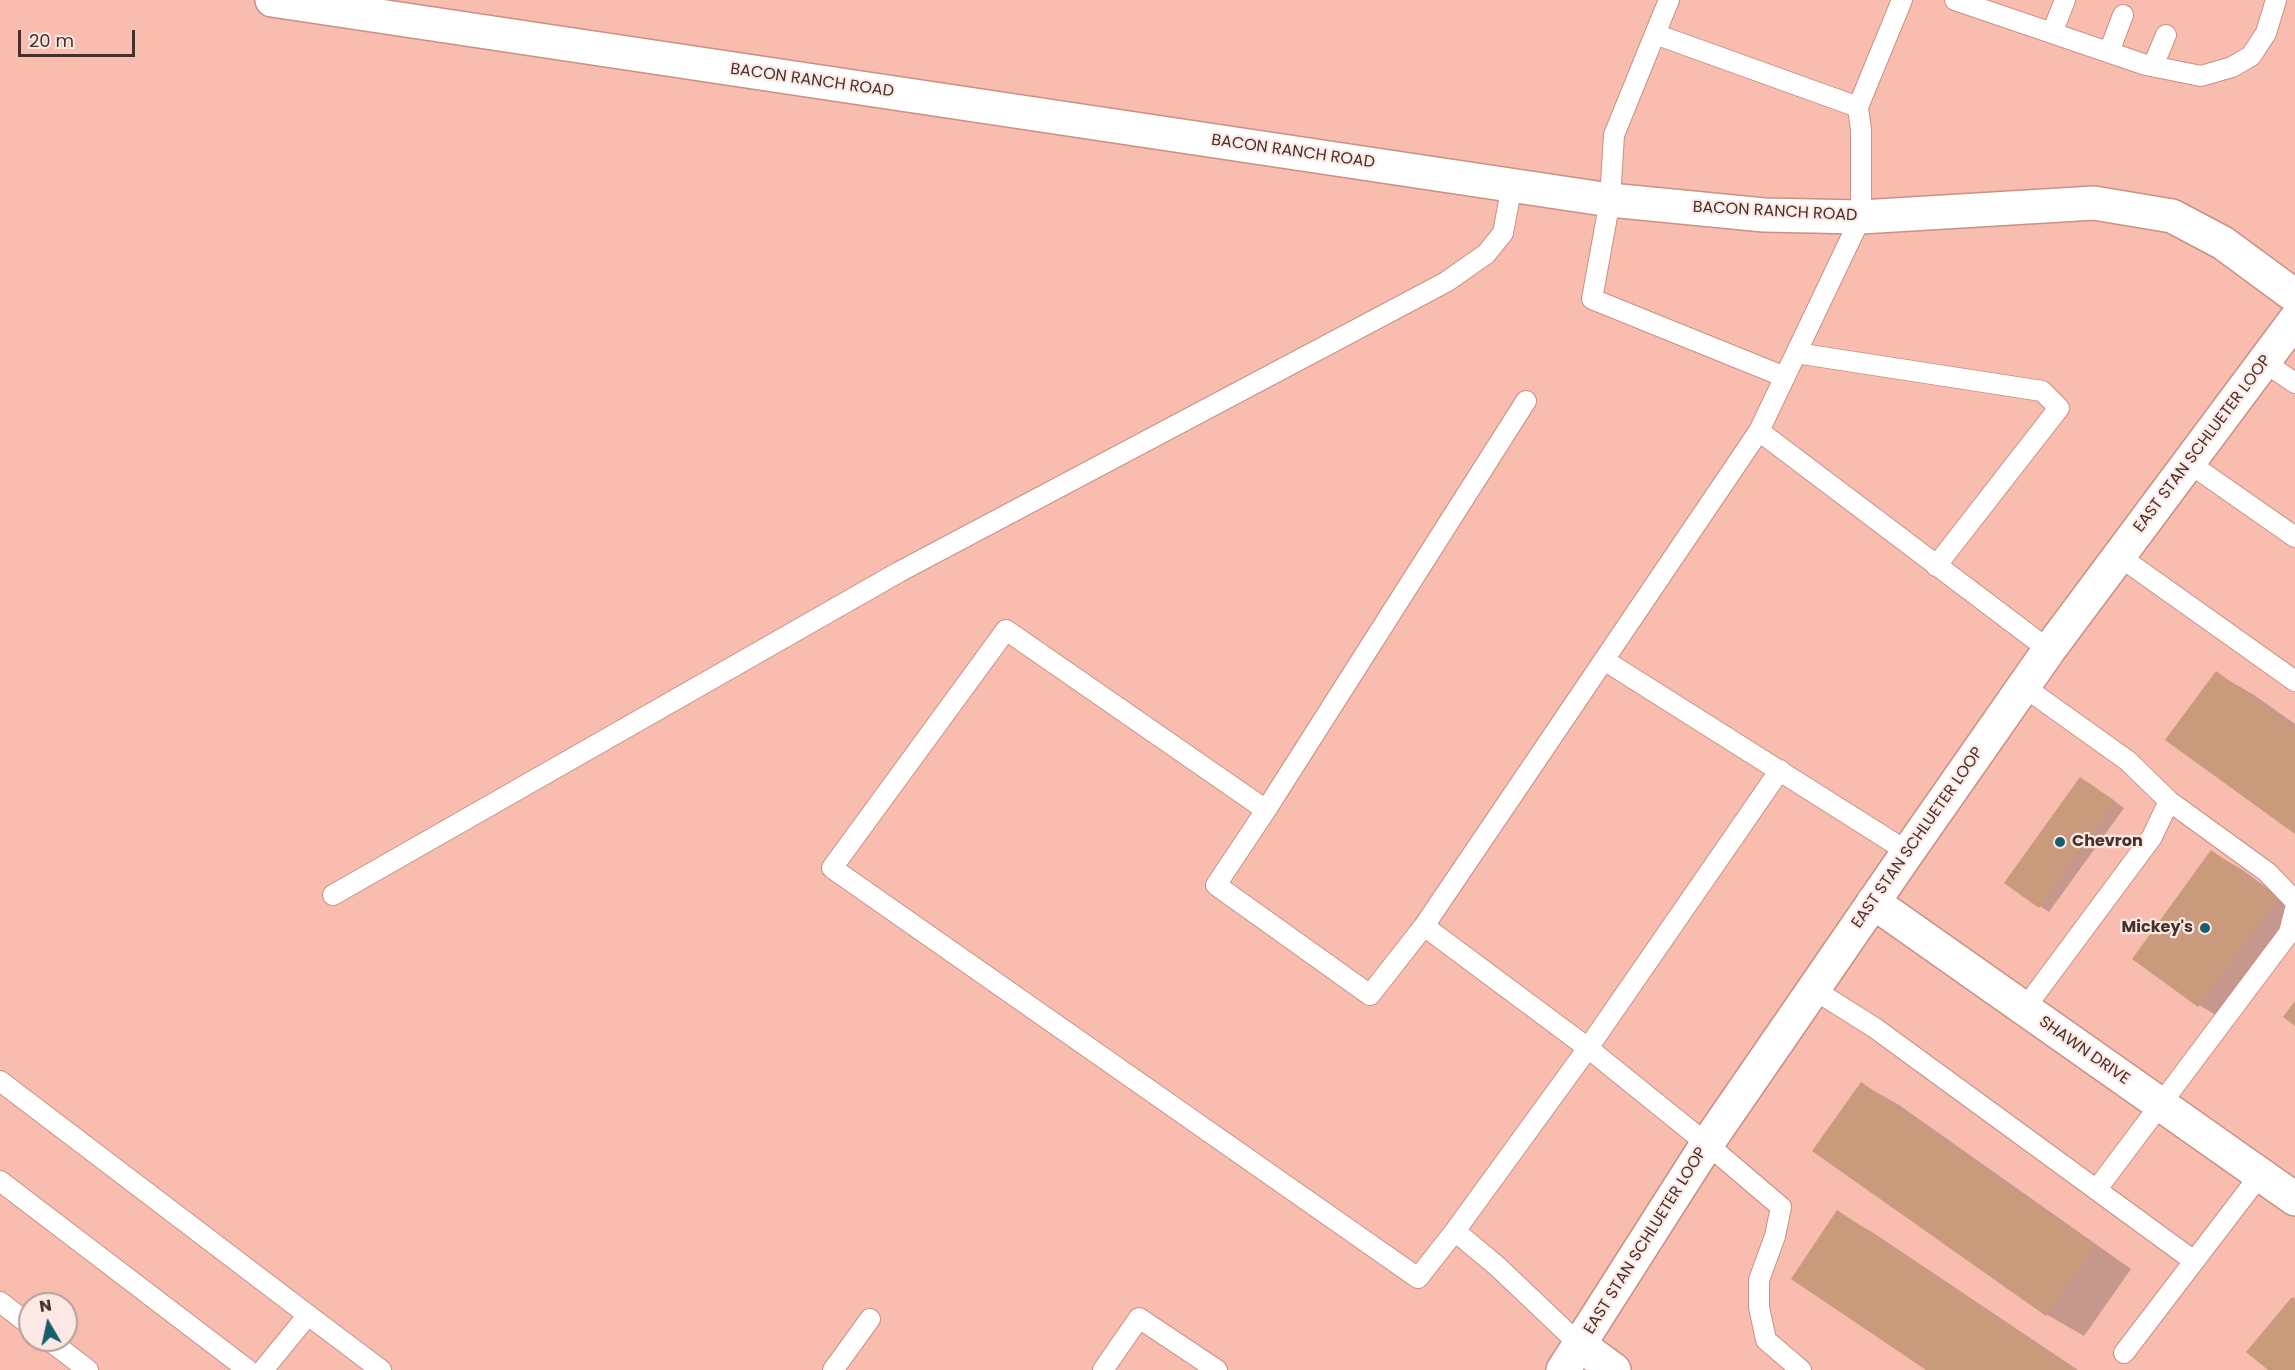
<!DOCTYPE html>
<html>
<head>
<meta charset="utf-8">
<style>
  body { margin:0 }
  #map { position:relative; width:2295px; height:1370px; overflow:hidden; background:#f8bdaf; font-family:Poppins,sans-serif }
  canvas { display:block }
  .north { position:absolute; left:18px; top:1292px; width:60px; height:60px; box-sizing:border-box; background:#fce9e5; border:2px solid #b49f9a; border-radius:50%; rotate:351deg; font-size:16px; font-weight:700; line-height:24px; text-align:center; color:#47302a }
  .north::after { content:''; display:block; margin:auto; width:21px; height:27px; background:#16606e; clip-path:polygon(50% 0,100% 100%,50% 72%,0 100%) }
  .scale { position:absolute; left:18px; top:30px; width:117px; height:27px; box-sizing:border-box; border:3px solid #47302a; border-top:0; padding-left:8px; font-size:18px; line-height:21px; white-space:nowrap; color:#47302a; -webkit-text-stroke:4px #fce9e5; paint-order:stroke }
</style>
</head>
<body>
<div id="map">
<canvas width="2295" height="1370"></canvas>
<div class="north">N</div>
<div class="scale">20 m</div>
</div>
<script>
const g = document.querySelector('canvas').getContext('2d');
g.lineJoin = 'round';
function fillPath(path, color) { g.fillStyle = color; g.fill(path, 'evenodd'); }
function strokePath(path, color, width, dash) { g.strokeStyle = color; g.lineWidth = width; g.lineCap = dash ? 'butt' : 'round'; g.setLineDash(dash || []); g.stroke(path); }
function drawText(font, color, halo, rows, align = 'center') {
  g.font = font + ' Poppins,sans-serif'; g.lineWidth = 4.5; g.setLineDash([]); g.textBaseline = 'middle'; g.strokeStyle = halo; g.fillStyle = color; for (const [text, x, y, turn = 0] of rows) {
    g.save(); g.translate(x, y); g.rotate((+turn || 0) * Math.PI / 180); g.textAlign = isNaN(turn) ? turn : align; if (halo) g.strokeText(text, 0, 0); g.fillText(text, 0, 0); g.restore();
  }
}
fillPath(new Path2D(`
  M2216 673 2254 695 2295 724V832Z
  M2090 784 2124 808 2049 912 2040 906Z
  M2212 852 2241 869 2295 908 2228 1022 2199 1005Z
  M1862 1084 1899 1105 2131 1269 2084 1336 2046 1314Z
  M1838 1212 1875 1234 2078 1370H1929Z`), '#0003');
fillPath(new Path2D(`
  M2216 671 2295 728V834L2165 740Z
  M2080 777 2115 801 2039 908 2004 883Z
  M2211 850 2278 898 2198 1007 2132 959Z
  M2295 1001V1026L2283 1017Z
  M1861 1082 2095 1246 2046 1316 1812 1151Z
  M1837 1210 2075 1370H1926L1791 1279Z
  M2292 1297 2295 1299V1370H2268L2246 1352Z`), '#c99a7c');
const lane = new Path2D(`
  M1955 0 2146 65 2201 76 2232 67 2251 56 2266 33 2276 0
  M2052 33 2065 0
  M1655 34 1669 0
  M2109 52 2123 15
  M2153 66 2166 35
  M1858 107 1902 0
  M1796 353 2042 391 2059 408 1936 566
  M2264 362 2295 383
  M1759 431 2049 650
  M2189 463 2295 537
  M2119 556 2295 681
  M1604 660 1908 852
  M2023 686 2128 761 2169 801 2152 837 2025 1008
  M2169 801 2267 872 2295 901
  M1266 810 1526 401
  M333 895 899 572 1446 282 1486 254 1503 233 1512 185
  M1424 926 1588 1048 1707 1144 1781 1207 1775 1236 1759 1280V1307L1766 1340 1801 1370
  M1813 989 1875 1028 2194 1261
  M0 1081 308 1315
  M0 1181 248 1370
  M2097 1189 2289 933 2295 909
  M1455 1231 1418 1278 832 868 1006 630 1266 810 1216 885 1370 995 1424 926 1759 431 1861 217V130L1858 107 1655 34 1614 135 1610 200 1592 299 1785 377
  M0 1302 30 1325
  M49 1340 88 1370
  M1580 1345 1498 1267 1455 1231 1588 1048 1780 770
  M2124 1353 2260 1175
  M263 1370 308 1315 381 1370
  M833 1370 870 1319
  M1103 1370 1139 1318 1217 1370`);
const street = new Path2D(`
  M272 0 1610 200 1764 215 1861 217 2094 203 2172 216 2223 243 2295 296
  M1580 1345 1614 1370`);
const secondary = new Path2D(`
  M1873 902 2295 1199
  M1563 1370 1707 1144 1908 852 2049 650 2295 320`);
strokePath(lane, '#c89183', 22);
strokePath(street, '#c89183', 36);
strokePath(secondary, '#c89183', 36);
strokePath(lane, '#fff', 20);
strokePath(street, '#fff', 33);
strokePath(secondary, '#fff', 33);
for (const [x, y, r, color] of [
  [2060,842,6,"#16606e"],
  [2205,928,6,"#16606e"]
]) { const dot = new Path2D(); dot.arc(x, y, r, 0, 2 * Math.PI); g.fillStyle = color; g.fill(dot); strokePath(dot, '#fce9e5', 2); }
drawText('16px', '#47302a', '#fce9e5', [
  ["BACON RANCH ROAD",812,81,8],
  ["BACON RANCH ROAD",1293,152,8],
  ["BACON RANCH ROAD",1775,212,3],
  ["EAST STAN SCHLUETER LOOP",2203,444,-53],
  ["EAST STAN SCHLUETER LOOP",1918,838,-55],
  ["SHAWN DRIVE",2084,1051,35],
  ["EAST STAN SCHLUETER LOOP",1646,1241,-58]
]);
drawText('bold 16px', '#47302a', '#fce9e5', [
  ["Chevron",2072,842],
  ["Mickey's",2193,928,"right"]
], 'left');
</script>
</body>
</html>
